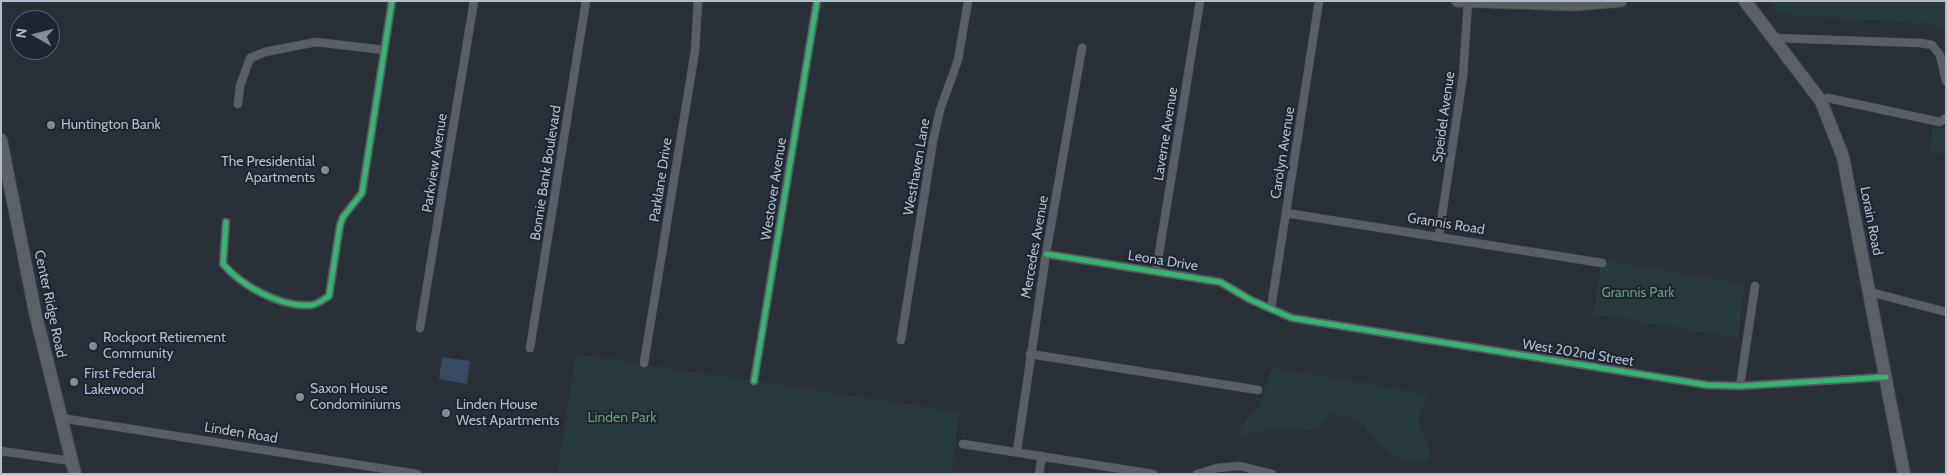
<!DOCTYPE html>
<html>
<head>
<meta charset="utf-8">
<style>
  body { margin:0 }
  #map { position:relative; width:1947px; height:475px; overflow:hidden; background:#2a3038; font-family:Cabin,sans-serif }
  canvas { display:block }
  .frame { position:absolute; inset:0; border:2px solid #b4bcc9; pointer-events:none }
  .north { position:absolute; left:10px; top:10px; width:50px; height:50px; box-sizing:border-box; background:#1d2633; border:1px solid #59626f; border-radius:50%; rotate:278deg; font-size:14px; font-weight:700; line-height:20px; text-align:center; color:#b4bcc9 }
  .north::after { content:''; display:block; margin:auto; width:18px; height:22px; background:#848b96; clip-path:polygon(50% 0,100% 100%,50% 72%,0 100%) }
</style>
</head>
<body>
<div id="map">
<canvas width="1947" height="475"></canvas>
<div class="frame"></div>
<div class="north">N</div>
</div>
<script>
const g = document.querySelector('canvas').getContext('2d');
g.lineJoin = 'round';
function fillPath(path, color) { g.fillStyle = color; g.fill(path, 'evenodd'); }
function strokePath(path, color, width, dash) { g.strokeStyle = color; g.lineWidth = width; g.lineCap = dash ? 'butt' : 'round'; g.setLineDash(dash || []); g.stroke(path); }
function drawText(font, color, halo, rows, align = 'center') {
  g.font = font + ' Cabin,sans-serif'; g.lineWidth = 4; g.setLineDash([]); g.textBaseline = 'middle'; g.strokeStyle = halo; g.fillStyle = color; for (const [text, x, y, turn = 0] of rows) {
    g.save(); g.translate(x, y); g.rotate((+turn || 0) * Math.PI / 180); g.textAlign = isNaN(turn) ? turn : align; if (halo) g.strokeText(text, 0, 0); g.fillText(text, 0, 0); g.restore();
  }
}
fillPath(new Path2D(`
  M1770 1H1946V28L1927 24 1779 14Z
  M1933 127 1946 129V157L1945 154 1929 153Z
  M1602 260 1745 284 1738 338 1593 314Z
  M576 354 960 412 951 474H557Z
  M1272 367 1428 395 1418 420 1430 449 1429 461C1423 464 1418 463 1410 461 1383 457 1374 437 1357 418L1331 414 1317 430 1262 431 1237 436 1244 422 1259 406Z`), '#273a3e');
fillPath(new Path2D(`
  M442 357 470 361 467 384 439 379Z`), '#384963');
const street = new Path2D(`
  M1773 38 1920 43 1932 45 1940 55 1946 81
  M1821 101 1828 98 1940 122 1946 118
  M238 104 240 86 250 58 265 52 316 42 384 50
  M1286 213 1602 263
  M226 222 223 264C242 286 281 308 312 305 318 304 324 299 329 296L340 225 343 217 362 193 392 1
  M1439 235 1463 76 1468 2
  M1046 254 1220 282 1251 300 1292 318 1707 385 1740 386 1886 377
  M1156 272 1200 1
  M1870 292 1946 312
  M1271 308 1319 1
  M420 328 474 1
  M901 340 933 141 940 110 958 60 968 1
  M530 348 586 1
  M1030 354 1258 390
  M644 363 695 51 698 1
  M754 381 817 1
  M1740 386 1755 286
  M61 418 417 474
  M963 444 1153 474
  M1 451 71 461
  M1017 451 1046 254 1082 48
  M1039 474 1042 456
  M1197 474 1217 468 1240 466 1272 474`);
const secondary = new Path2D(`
  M1457 1 1574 5 1621 1`);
const primary = new Path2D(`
  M1745 1 1821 101 1843 157 1904 474
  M1 140 35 312 75 474`);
strokePath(street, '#484c53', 9);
strokePath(secondary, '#484c53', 13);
strokePath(primary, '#484c55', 14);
strokePath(street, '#5a5e66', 8);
strokePath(secondary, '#595d64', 11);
strokePath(primary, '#5c6168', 12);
strokePath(new Path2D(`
  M226 222 223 264C242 286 281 308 312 305 318 304 324 299 329 296L340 225 343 217 362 193 392 1
  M1046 254 1220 282 1251 300 1292 318 1707 385 1740 386 1886 377
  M754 381 817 1`), '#33b770', 5);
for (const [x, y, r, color] of [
  [51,125,5,"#848b96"],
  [325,170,5,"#848b96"],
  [93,346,5,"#848b96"],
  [74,382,5,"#848b96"],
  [300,397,5,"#848b96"],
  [446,413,5,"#848b96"]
]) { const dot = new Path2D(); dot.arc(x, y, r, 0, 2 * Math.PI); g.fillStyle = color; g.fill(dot); strokePath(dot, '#1d2633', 2); }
drawText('14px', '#b4bcc9', '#1d2633', [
  ["Speidel Avenue",1444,117,-82],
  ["Laverne Avenue",1166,134,-81],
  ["Carolyn Avenue",1283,153,-81],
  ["Parkview Avenue",435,163,-81],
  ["Westhaven Lane",917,167,-80],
  ["Bonnie Bank Boulevard",546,173,-81],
  ["Parklane Drive",661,180,-81],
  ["Westover Avenue",774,189,-81],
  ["Lorain Road",1871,221,79],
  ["Grannis Road",1446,224,9],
  ["Mercedes Avenue",1035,247,-80],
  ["Leona Drive",1163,261,9],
  ["Center Ridge Road",50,304,78],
  ["West 202nd Street",1578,353,9],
  ["Linden Road",241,433,9]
]);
drawText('14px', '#b4bcc9', '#1d2633', [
  ["Huntington Bank",61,125],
  ["The Presidential",315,162,"right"],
  ["Apartments",315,178,"right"],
  ["Rockport Retirement",103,338],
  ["Community",103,354],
  ["First Federal",84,374],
  ["Lakewood",84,390],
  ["Saxon House",310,389],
  ["Condominiums",310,405],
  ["Linden House",456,405],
  ["West Apartments",456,421]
], 'left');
drawText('14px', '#6b9a76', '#1d2633', [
  ["Grannis Park",1638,293],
  ["Linden Park",622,418]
]);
</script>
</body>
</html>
